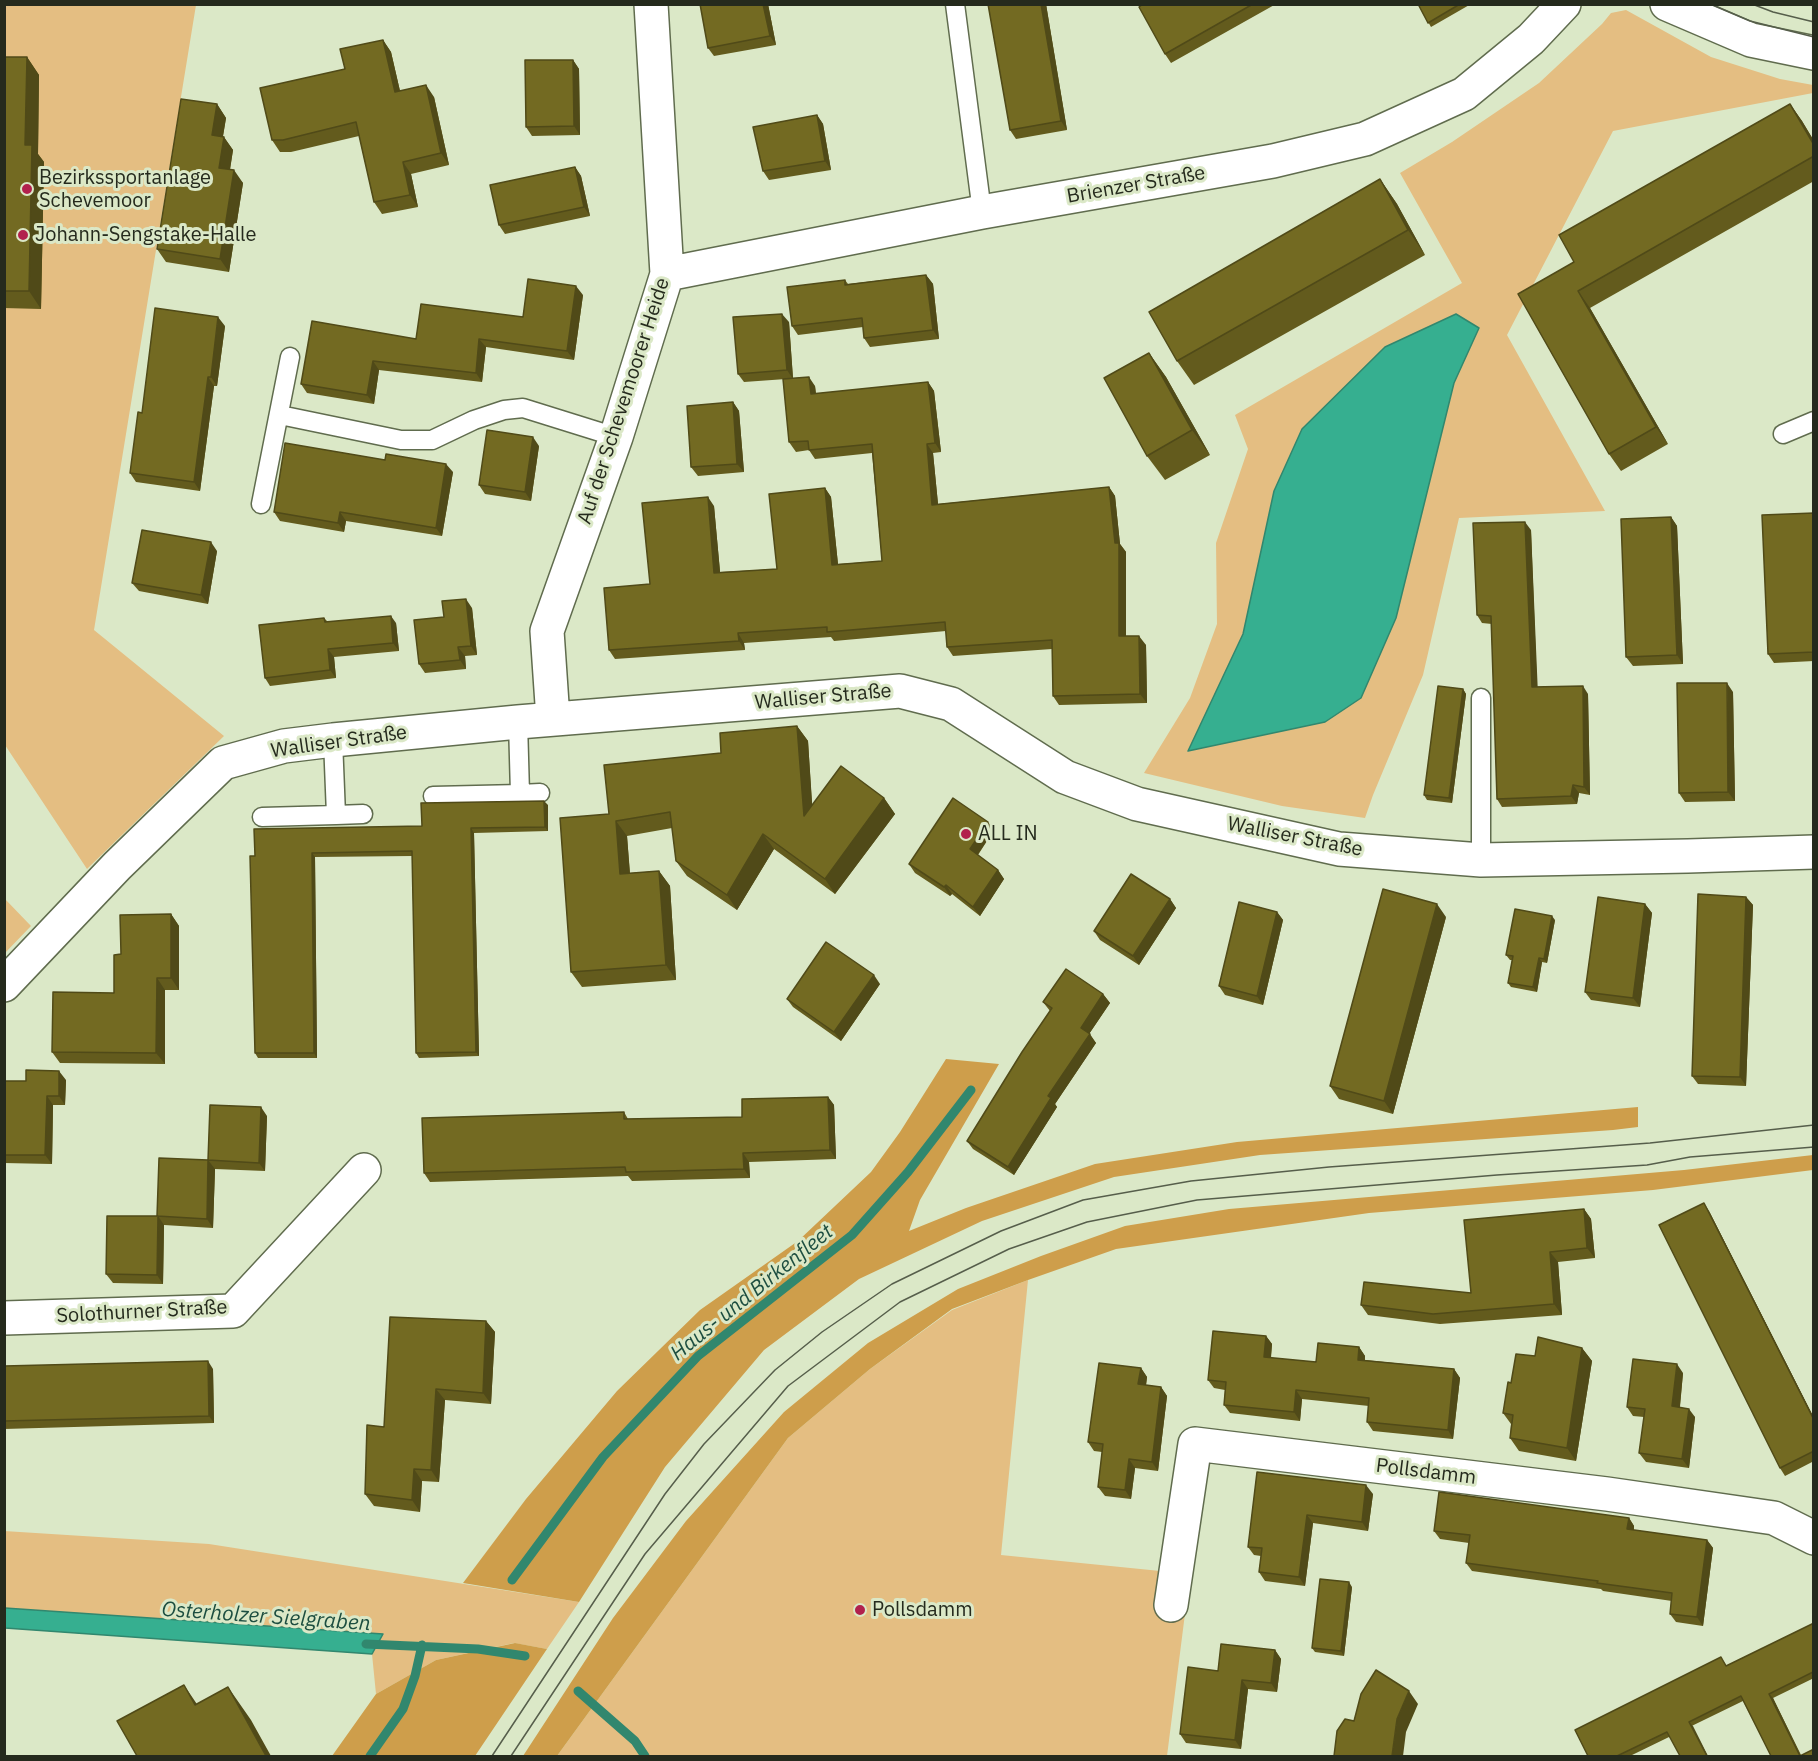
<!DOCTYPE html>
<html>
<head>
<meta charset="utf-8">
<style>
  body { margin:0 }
  #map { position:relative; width:1818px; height:1761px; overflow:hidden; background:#dbe8c7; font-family:"IBM Plex Sans",sans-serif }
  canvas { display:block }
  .frame { position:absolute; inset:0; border:6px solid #252a1d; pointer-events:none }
</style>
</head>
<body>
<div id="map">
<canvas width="1818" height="1761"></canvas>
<div class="frame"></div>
</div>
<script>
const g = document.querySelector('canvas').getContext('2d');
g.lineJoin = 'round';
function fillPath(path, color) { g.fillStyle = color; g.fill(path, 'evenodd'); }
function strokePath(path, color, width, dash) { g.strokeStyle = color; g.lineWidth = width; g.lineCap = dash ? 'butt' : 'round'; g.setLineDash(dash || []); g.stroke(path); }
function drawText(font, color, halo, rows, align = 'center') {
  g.font = font + ' "IBM Plex Sans",sans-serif'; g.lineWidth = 6; g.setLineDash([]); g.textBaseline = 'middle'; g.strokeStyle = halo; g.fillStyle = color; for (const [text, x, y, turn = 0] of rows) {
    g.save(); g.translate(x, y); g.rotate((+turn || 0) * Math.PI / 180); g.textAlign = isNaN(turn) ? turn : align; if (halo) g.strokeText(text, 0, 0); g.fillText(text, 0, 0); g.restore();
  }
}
fillPath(new Path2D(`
  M4 5H196L94 630 224 736 87 869 5 745Z
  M1626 10 1711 57 1780 79 1813 85V93L1613 131 1507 335 1605 511 1459 518 1423 675 1373 795 1365 818 1282 806 1144 773 1190 698 1217 624 1216 543 1248 449 1235 415 1462 283 1400 173 1452 142 1539 83 1602 24 1611 13Z
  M5 899 31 926 5 953Z
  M1028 1280 1001 1555 1190 1574 1167 1756H557L788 1438 870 1369 952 1310Z
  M4 1531 209 1544 579 1602 547 1649 514 1643 436 1660 376 1694 372 1654 382 1634 5 1608Z`), '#e4be82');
fillPath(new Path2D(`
  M946 1059 999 1064 920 1200 909 1231 966 1208 1095 1164 1237 1142 1638 1107V1127L1613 1130 1260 1155 1114 1177 982 1221 859 1279 764 1350 665 1467 579 1602 463 1583 526 1499 617 1391 700 1310 798 1241 871 1172 900 1132Z
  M1813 1155V1170L1653 1190 1369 1213 1116 1249 1028 1280 952 1309 870 1369 788 1438 557 1756H523L613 1618 686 1521 784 1412 868 1343 958 1289 1041 1256 1125 1226 1229 1209 1684 1170Z
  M515 1643 547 1649 475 1756H332L376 1694 436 1660Z`), '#ce9e4b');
const water = new Path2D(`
  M1456 314 1479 328 1454 383 1396 618 1361 698 1325 722 1188 751 1243 634 1274 491 1302 429 1385 347Z
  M4 1608H5L383 1634 372 1654 5 1628Z`);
fillPath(water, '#36af90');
strokePath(water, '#31876e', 1.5);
strokePath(new Path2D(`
  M512 1580 603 1457 698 1356 852 1235 908 1172 971 1090
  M366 1644 478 1649 525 1656
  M578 1691 635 1741 645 1756
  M370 1756 403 1709 415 1676 422 1645`), '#31876e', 9);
const service = new Path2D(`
  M955 4 982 212
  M280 415 401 440H432L474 420 504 410 523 408 616 437
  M1783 434 1814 421
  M261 504 290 357
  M1481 698V860
  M520 794 540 793
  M433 796 520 794 518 722
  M336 815 363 814
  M262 817 336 815 333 740`);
const minor = new Path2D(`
  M667 274 982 212 1273 161 1365 139 1464 94 1531 39 1564 4
  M553 719 547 631 616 437 667 274 651 4
  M4 985 117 866 223 763 284 746 333 740 518 722 900 691 951 704 1065 777 1137 804 1339 849 1481 860 1688 856 1814 852
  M4 1318 233 1311 364 1170
  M1171 1605 1195 1444 1607 1494 1774 1518 1814 1538`);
const tertiary = new Path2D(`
  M1667 4 1751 40 1814 53`);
strokePath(service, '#606c4e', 21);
strokePath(minor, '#606c4e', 36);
strokePath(tertiary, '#606c4e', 36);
strokePath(service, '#fff', 18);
strokePath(minor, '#fff', 33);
strokePath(tertiary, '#fff', 33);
strokePath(new Path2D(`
  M1710 4 1750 21 1814 37
  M1752 4 1773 12 1814 22
  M492 1756 665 1494 704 1444 775 1370 822 1332 892 1284 1001 1231 1083 1200 1191 1181 1329 1167 1650 1143 1814 1125
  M511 1756 645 1554 788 1386 900 1302 1009 1249 1087 1222 1197 1200 1497 1175 1647 1165 1690 1157 1814 1147`), '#565e4b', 1.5);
fillPath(new Path2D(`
  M700 4H768L776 45 714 56 708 48Z
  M988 4H1046L1067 130 1016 139 1010 130Z
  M1143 4H1276L1171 63 1165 54Z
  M1418 4H1471L1431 27Z
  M383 40 391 52 400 91 434 97 449 165 411 174 418 207 382 214 374 202 359 136 291 152H280L272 140 345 69Z
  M4 57H27L39 75 38 154 44 162 41 309 4 308Z
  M573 60 579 69 580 135 532 136 526 127Z
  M217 104 226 118 223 136 233 150 230 170 243 183 229 272 166 262 157 249Z
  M1790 104 1802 121 1814 141V181L1590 308 1668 444 1621 471 1609 454 1518 294 1574 262Z
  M817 115 823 124 831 170 769 180 763 171Z
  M575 167 581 176 590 216 505 234 499 225Z
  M1380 179 1397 204 1425 255 1194 385 1177 361Z
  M926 275 933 284 939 339 870 347 864 338 863 327 798 335 792 326 845 280 848 284Z
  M583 295 574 360 486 347 482 382 379 370 374 404 307 393 301 384 416 339 523 317Z
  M789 322 793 378 815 386 816 394 928 382 934 391 941 452 933 453 938 504 1109 487 1115 496 1120 544 1126 552V636L1146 645 1147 703 1059 705 1053 696 1052 649 953 656 947 647 946 631 834 641 831 637 744 643 745 650 615 659 609 650 650 584 714 506 720 572 777 569 825 488 831 497 838 564 882 561 872 453 815 459 809 450 796 452 789 442 786 379 744 382 738 374Z
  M225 326 217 386H214L200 491 136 482 130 473 142 413Z
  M1149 353 1166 377 1210 455 1165 480 1147 456Z
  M733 402 739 411 744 472 698 476 691 467Z
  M539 446 531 501 485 494 479 485Z
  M453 472 442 536 346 521 344 532 280 521 274 512Z
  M1814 513V661L1774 663 1768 654Z
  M1671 517 1677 526 1683 664 1633 666 1626 657Z
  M1531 530 1537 687 1588 694 1590 795 1579 793 1577 804 1502 807 1497 799 1492 624 1482 623 1477 615Z
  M217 551 208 604 139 591 132 583Z
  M472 608 477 655 465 656 466 669 425 673 419 664 444 617Z
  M324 618 327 621 396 623 399 651 334 657 336 678 270 686 265 678Z
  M1463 689 1466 694 1452 803 1427 800 1424 795Z
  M1733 692 1735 801 1685 802 1679 793Z
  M797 726 808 741 812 805 884 798 895 814 835 894 774 849 737 910 687 876 676 861 672 828 627 836 630 873 659 871 670 886 676 980 582 987 571 972 609 814 721 753Z
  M548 805V831L474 833 479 1056 419 1058 416 1053 412 856 315 857 317 1058H258L255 1053V856L422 826Z
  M994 830 978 855 998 870 1004 879 980 916 952 894 950 896 915 873 909 864Z
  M1746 897 1753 905 1746 1086 1698 1084 1692 1076Z
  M1170 899 1176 908 1139 965 1100 940 1094 931Z
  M1645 904 1652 913 1640 1007 1591 1000 1585 992Z
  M1277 912 1283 920 1263 1005 1225 995 1219 986Z
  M171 914 179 926V990H165V1064L60 1063 52 1052 114 993 121 954Z
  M1446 917 1393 1114 1339 1099 1330 1086Z
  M1555 920 1547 963 1542 962 1537 992 1511 987 1508 983 1512 960H1510L1506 955Z
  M880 984 841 1041 793 1007 787 999Z
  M1103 994 1110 1003 1089 1034 1096 1043 1055 1104 1057 1107 1014 1175 973 1149 967 1141 1050 1011 1043 1002Z
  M66 1080 65 1105H53L52 1164 4 1163V1081H26Z
  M828 1097 834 1105 836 1159 749 1162 750 1178 632 1181 628 1176 430 1182 424 1173 624 1112 628 1119 742 1117Z
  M267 1116 265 1171 215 1169 213 1228 164 1225 163 1284 113 1283 106 1274 157 1216 208 1160Z
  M1584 1209 1591 1219 1595 1258 1558 1262 1562 1315 1440 1324 1368 1315 1361 1305 1471 1293Z
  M1709 1211 1814 1418V1461L1785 1476 1780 1468Z
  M486 1321 495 1332 491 1404 445 1400 439 1482 422 1481 420 1512 374 1506 365 1494 384 1427Z
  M1266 1336 1272 1344 1271 1358 1316 1362 1359 1347 1365 1356V1360L1454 1369 1460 1378 1453 1439 1373 1431 1367 1422 1369 1406 1302 1399 1300 1421 1230 1413 1224 1405 1225 1390 1214 1388 1208 1380Z
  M1582 1348 1592 1361 1576 1461 1519 1451 1510 1438 1511 1424 1503 1413 1511 1383 1535 1356Z
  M4 1366 213 1369 214 1423 4 1429Z
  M1141 1368 1147 1377 1146 1385 1161 1387 1167 1396 1158 1471 1135 1468 1131 1499 1105 1496 1098 1487 1102 1452 1094 1451 1088 1442Z
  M1683 1373 1680 1407 1695 1417 1689 1468 1646 1462 1639 1453 1644 1417 1633 1416 1627 1407Z
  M1257 1472 1373 1494 1368 1531 1313 1523 1305 1586 1265 1581 1259 1572 1261 1556 1254 1555 1248 1547Z
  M1629 1518 1634 1526V1530L1707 1540 1713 1548 1703 1626 1676 1622 1670 1614 1672 1601 1603 1591 1601 1589 1472 1571 1466 1563 1469 1543 1440 1539 1434 1531Z
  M1352 1587 1344 1656 1315 1652 1312 1648Z
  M1814 1623V1678L1773 1698 1801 1755 1814 1756H1771L1743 1701 1630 1756H1588L1724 1662 1727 1666Z
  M1275 1650 1281 1659 1277 1692 1248 1689 1241 1749 1186 1743 1180 1734 1218 1671Z`), '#635b1d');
fillPath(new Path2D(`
  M763 4H768L776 45 770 36Z
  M1041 4H1046L1067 130 1061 121Z
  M383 40 391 52 403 104 395 92Z
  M27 57 39 75 38 154 44 162 41 309 29 291 25 145Z
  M573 60 579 69 580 135 574 126Z
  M426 85 434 97 449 165 441 153Z
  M217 104 226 118 221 148 212 135Z
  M1790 104 1802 121 1814 141V145Z
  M817 115 823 124 831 170 825 161Z
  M224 137 233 150 228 181 219 168Z
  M403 162 411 174 418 207 410 195Z
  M575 167 581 176 590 216 584 207Z
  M234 170 243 183 229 272 220 259Z
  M1380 179 1397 204 1425 255 1408 230Z
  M926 275 933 284 939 339 933 330Z
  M576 286 583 295 574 360 567 351Z
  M1578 291 1590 308 1668 444 1656 427Z
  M782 314 789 322 793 379 787 370Z
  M218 317 225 326 217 386 211 377Z
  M479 339 486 347 482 382 476 373Z
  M1149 353 1166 377 1210 455 1192 430Z
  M373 361 379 370 374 404 367 395Z
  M208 377 214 386 200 491 194 482Z
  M809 377 815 386 817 404 811 394Z
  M928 382 934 391 941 452 935 443Z
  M733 402 739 411 744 472 737 464Z
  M533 437 539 446 531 501 525 492Z
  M927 444 933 453 939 514 932 505Z
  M446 464 453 472 442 536 436 528Z
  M1109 487 1115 496 1120 544 1126 552V645L1119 636 1115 543Z
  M825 488 831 497 839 574 832 565Z
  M708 497 714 506 721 582 714 573Z
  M340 512 346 521 344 532 338 523Z
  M1671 517 1677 526 1683 664 1677 655Z
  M1525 522 1531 530 1538 695 1532 687Z
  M211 542 217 551 208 604 201 595Z
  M466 599 472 608 477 655 471 646Z
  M391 616 396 623 399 651 393 643Z
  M738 633 744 643 745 650 739 641Z
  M1139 636 1146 645 1147 703 1140 694Z
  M458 647 465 656 466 669 460 660Z
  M328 649 334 657 336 678 330 670Z
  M1727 683 1733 692 1735 801 1728 792Z
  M1583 686 1588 694 1590 795 1584 787Z
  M1463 689 1466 694 1452 803 1449 798Z
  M797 726 808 741 814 832 804 816Z
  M1573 785 1579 793 1577 804 1571 796Z
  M884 798 895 814 835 894 825 879Z
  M544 801 548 805V831L545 827Z
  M616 821 627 836 631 889 620 874Z
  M988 822 994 830 976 857 970 849Z
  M471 828 474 833 479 1056 476 1052Z
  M763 834 774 849 737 910 727 895Z
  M312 853 315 857 317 1058 314 1053Z
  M998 870 1004 879 980 916 973 907Z
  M659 871 670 886 676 980 666 965Z
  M946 885 952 894 950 896 944 887Z
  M1746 897 1753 905 1746 1086 1740 1077Z
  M1170 899 1176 908 1139 965 1133 956Z
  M1437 904 1446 917 1393 1114 1384 1101Z
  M1645 904 1652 913 1640 1007 1633 998Z
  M1277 912 1283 920 1263 1005 1257 996Z
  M171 914 179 926V990L171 978Z
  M1552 916 1555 920 1547 963 1544 959Z
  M1539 958 1542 962 1537 992 1533 987Z
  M874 975 880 984 841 1041 834 1032Z
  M157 978 165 990V1064L156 1053Z
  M1103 994 1110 1003 1087 1037 1081 1028Z
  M1090 1034 1096 1043 1055 1104 1057 1107 1014 1175 1008 1167 1048 1096Z
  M59 1071 66 1080 65 1105 59 1096Z
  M47 1096 53 1105 52 1164 45 1155Z
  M828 1097 834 1105 836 1159 830 1150Z
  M261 1107 267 1116 265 1171 259 1163Z
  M743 1153 749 1162 750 1178 744 1169Z
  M208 1160 215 1169 213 1228 207 1219Z
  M1704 1203 1709 1211 1814 1418V1421Z
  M1584 1209 1591 1219 1595 1258 1587 1248Z
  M158 1216 164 1225 163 1284 157 1275Z
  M1550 1252 1558 1262 1562 1315 1554 1304Z
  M486 1321 495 1332 491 1404 483 1393Z
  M1266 1336 1272 1344 1270 1366 1264 1357Z
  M1359 1347 1365 1356 1364 1368 1358 1360Z
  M1582 1348 1592 1361 1576 1461 1567 1448Z
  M208 1361 213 1369 214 1423 209 1416Z
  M1677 1364 1683 1373 1679 1415 1672 1406Z
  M1141 1368 1147 1377 1145 1393 1138 1384Z
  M1454 1369 1460 1378 1453 1439 1448 1430Z
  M1161 1387 1167 1396 1158 1471 1152 1462Z
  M436 1389 445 1400 439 1482 431 1470Z
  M1296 1390 1302 1399 1300 1421 1294 1412Z
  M1689 1409 1695 1417 1689 1468 1682 1459Z
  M1129 1459 1135 1468 1131 1499 1125 1490Z
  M414 1469 422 1481 420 1512 412 1500Z
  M1366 1485 1373 1494 1368 1531 1362 1522Z
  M1307 1515 1313 1523 1305 1586 1299 1577Z
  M1629 1518 1634 1526 1633 1537 1627 1529Z
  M1707 1540 1713 1548 1703 1626 1697 1617Z
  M1349 1582 1352 1587 1344 1656 1341 1651Z
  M1275 1650 1281 1659 1277 1692 1271 1683Z
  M1242 1680 1248 1689 1241 1749 1235 1740Z
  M184 1685 207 1719 195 1705Z
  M228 1687 251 1720 271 1756H266Z
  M1409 1691 1418 1704 1406 1732 1403 1756H1392L1397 1719Z
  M1769 1694 1773 1698 1801 1756Z
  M1689 1722 1693 1726 1708 1756H1707Z`), '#504a18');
const building = new Path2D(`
  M700 4H763L770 36 708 48Z
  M988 4H1041L1061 121 1010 130Z
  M1143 4H1253L1165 54 1139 7Z
  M1418 4H1460L1428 23Z
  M383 40 395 92 426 85 441 153 403 162 410 195 374 202 356 122 283 140H272L260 88 345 69 340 49Z
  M4 57H27L25 145H32L29 291H4Z
  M525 60H573L574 126 526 127Z
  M181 99 217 104 212 135 224 137 219 168 234 170 220 259 157 249Z
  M1790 104 1814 145V156L1578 291 1656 427 1609 454 1518 294 1574 262 1559 235Z
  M817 115 825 161 763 171 753 127Z
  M575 167 584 207 499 225 490 185Z
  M1380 179 1408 230 1177 361 1149 312Z
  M926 275 933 330 864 338 862 318 792 326 787 287 845 280V285Z
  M528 279 576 286 567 351 479 339 476 373 373 361 367 395 301 384 312 321 416 339 421 304 523 317Z
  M155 308 218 317 211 377H208L194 482 130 473 138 412 142 413Z
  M782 314 787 370 738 374 733 317Z
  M1149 353 1192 430 1147 456 1104 378Z
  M809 377 811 394 928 382 935 443 927 444 932 505 1109 487 1115 543H1119V636H1139L1140 694 1053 696 1052 640 947 647 945 622 827 632V627L738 633 739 641 609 650 604 588 650 584 642 503 708 497 714 573 777 569 769 494 825 488 832 565 882 561 872 444 809 450 808 441 789 442 783 379Z
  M733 402 737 464 691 467 687 406Z
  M487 430 533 437 525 492 479 485Z
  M285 443 385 460 386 454 446 464 436 528 340 512 338 523 274 512Z
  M1814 513V652L1768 654 1762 515Z
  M1671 517 1677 655 1626 657 1621 519Z
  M1525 522 1532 687 1583 686 1584 787 1573 785 1571 796 1497 799 1491 616 1477 615 1473 523Z
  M142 530 211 542 201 595 132 583Z
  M466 599 471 646 458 647 460 660 419 664 414 620 444 617 442 601Z
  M391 616 393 643 328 649 330 670 265 678 259 625 324 618 325 622Z
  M1677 683H1727L1728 792 1679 793Z
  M1438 686 1463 689 1449 798 1424 795Z
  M797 726 804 816 841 766 884 798 825 879 763 834 727 895 676 861 670 812 616 821 620 874 659 871 666 965 571 972 560 818 609 814 604 765 721 753 720 733Z
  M953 798 988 822 970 849 998 870 973 907 946 885 944 887 909 864Z
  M544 801 545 827 471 828 476 1052 416 1053 412 851 312 853 314 1053H255L250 856H255L254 829 422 826 421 803Z
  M1131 874 1170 899 1133 956 1094 931Z
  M1383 889 1437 904 1384 1101 1330 1086Z
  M1698 894 1746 897 1740 1077 1692 1076Z
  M1598 897 1645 904 1633 998 1585 992Z
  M1239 902 1277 912 1257 996 1219 986Z
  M1515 909 1552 916 1544 959 1539 958 1533 987 1508 983 1513 956 1506 955Z
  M171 914V978H157L156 1053 52 1052 53 992 114 993V955L121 954 120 915Z
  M826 942 874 975 834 1032 787 999Z
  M1066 969 1103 994 1081 1028 1090 1034 1048 1096 1051 1098 1008 1167 967 1141 1022 1052 1052 1008 1043 1002Z
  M26 1070 59 1071V1096H47L45 1155H4V1081H26Z
  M828 1097 830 1150 743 1153 744 1169 626 1172 625 1167 424 1173 422 1118 624 1112V1119L742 1117V1099Z
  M210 1105 261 1107 259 1163 208 1160 207 1219 157 1216 159 1158 208 1160Z
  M1704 1203 1814 1420V1451L1780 1468 1659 1225Z
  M1584 1209 1587 1248 1550 1252 1554 1304 1433 1314 1361 1305 1364 1282 1471 1293 1464 1220Z
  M107 1216H158L157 1275 106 1274Z
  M390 1317 486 1321 483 1393 436 1389 431 1470 414 1469 412 1500 365 1494 367 1425 384 1427Z
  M1213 1331 1266 1336 1264 1357 1316 1362 1318 1343 1359 1347 1358 1360 1454 1369 1448 1430 1367 1422 1369 1398 1296 1390 1294 1412 1224 1405 1226 1382 1208 1380Z
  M1538 1337 1582 1348 1567 1448 1510 1438 1513 1415 1503 1413 1508 1382 1511 1383 1516 1354 1535 1356Z
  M1633 1359 1677 1364 1672 1406 1689 1409 1682 1459 1639 1453 1645 1409 1627 1407Z
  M208 1361 209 1416 4 1421V1366Z
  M1099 1363 1141 1368 1138 1384 1161 1387 1152 1462 1129 1459 1125 1490 1098 1487 1103 1444 1088 1442Z
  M1257 1472 1366 1485 1362 1522 1307 1515 1299 1577 1259 1572 1262 1548 1248 1547Z
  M1439 1492 1629 1518 1627 1529 1707 1540 1697 1617 1670 1614 1672 1593 1597 1583 1598 1581 1466 1563 1470 1535 1434 1531Z
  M1320 1579 1349 1582 1341 1651 1312 1648Z
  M1814 1623V1673L1813 1672 1769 1694 1800 1756 1814 1749V1756H1771L1741 1696 1689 1722 1707 1756H1680L1667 1732 1617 1756H1588L1575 1730 1721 1657 1726 1666Z
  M1221 1644 1275 1650 1271 1683 1242 1680 1235 1740 1180 1734 1188 1667 1218 1671Z
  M1376 1670 1409 1691 1397 1719 1392 1756H1334L1337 1731 1345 1719 1354 1721 1361 1694Z
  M184 1685 195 1705 228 1687 266 1756H137L117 1721Z`);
fillPath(building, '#736a22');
strokePath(building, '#504a18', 1.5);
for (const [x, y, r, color] of [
  [27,189,6,"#b2214d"],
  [23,235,6,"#b2214d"],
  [966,834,6,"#b2214d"],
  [860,1610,6,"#b2214d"]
]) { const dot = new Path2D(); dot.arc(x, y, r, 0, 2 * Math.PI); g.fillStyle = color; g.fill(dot); strokePath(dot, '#dbe8c7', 2); }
drawText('20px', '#252a1d', '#dbe8c7', [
  ["Bezirkssportanlage",39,178],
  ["Schevemoor",39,201],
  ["Johann-Sengstake-Halle",35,235],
  ["ALL IN",978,834],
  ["Pollsdamm",872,1610]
], 'left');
drawText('20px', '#252a1d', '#dbe8c7', [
  ["Brienzer Straße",1136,185,-10],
  ["Auf der Schevemoorer Heide",624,401,-72],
  ["Walliser Straße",823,697,-5],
  ["Walliser Straße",339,742,-8],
  ["Walliser Straße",1295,837,11],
  ["Solothurner Straße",142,1312,-3],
  ["Pollsdamm",1426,1472,7]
]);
drawText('italic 21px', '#1d4e40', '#dbe8c7', [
  ["Haus- und Birkenfleet",752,1293,-39],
  ["Osterholzer Sielgraben",266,1617,4]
]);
</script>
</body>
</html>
